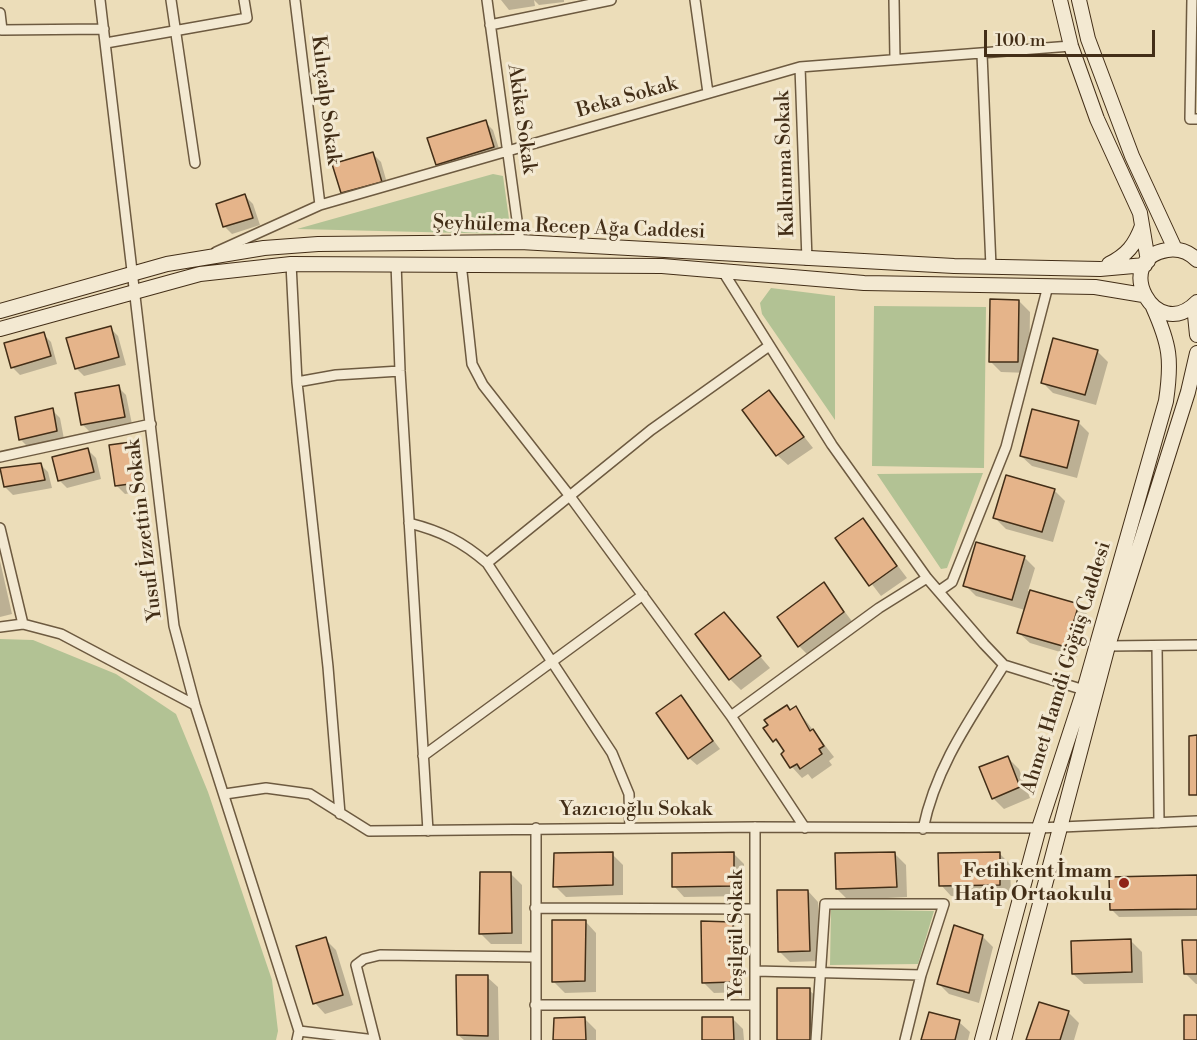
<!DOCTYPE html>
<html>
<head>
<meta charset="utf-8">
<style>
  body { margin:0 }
  #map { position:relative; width:1197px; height:1040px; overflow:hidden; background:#ecddb9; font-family:"Libre Bodoni",serif }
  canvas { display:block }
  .scale { position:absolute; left:984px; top:30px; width:171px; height:27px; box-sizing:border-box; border:3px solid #432e17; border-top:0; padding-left:8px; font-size:18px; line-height:21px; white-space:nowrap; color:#432e17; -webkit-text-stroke:4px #f3e9d2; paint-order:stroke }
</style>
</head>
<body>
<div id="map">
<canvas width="1197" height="1040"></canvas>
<div class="scale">100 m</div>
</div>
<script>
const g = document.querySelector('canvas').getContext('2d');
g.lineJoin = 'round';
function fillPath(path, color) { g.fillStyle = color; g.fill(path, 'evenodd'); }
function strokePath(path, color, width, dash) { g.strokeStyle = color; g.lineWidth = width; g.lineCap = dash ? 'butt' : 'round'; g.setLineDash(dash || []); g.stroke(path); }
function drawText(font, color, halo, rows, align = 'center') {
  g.font = font + ' "Libre Bodoni",serif'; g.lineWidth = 6; g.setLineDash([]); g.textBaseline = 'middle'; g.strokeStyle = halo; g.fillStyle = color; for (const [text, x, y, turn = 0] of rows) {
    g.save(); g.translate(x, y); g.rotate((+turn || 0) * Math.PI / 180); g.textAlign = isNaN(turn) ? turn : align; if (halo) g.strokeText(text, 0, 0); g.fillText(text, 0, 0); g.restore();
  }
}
fillPath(new Path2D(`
  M493 174 503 176 510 226 504 234 297 229Z
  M771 288 835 296V420L762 314 760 303Z
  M874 306 986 307 984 468 872 466Z
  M983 473 947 568 941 569 877 474Z
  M0 639 33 640 116 674 176 714 208 792 272 980 278 1031 276 1040H0Z
  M831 909 934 911 918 964 830 965Z`), '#b2c294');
fillPath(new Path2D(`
  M501 0H534L535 6 509 10Z
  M534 0H564V2L539 5Z
  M485 122 493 130 501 155 445 173 437 165 429 139Z
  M373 154 381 162 389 190 350 201 342 193Z
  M245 196 253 204 260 225 232 234 224 226Z
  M1019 301 1030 312 1029 373 1001 372 991 362Z
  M110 328 118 336 126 365 84 376 76 368Z
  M43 334 51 342 57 364 20 375 12 367Z
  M1097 351 1108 362 1096 405 1053 393 1042 382Z
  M118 387 126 395 132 424 90 432 82 424Z
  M769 392 813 448 788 465 777 455Z
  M52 410 60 418 64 439 28 447 20 439Z
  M1078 422 1089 433 1077 478 1032 466 1021 456Z
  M130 444 138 452 144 491 125 494 117 486 111 447Z
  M88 450 96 458 101 479 67 488 59 480Z
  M40 464 48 472 52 488 13 495 5 487Z
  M1054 490 1065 501 1053 542 1006 529 995 518Z
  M863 520 907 578 881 596 837 539Z
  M1024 557 1035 568 1028 591 1078 605 1089 616 1077 657 1030 643 1019 633 1025 610 976 596 965 585Z
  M0 561 12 614 0 617Z
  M824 584 854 624 809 656 799 646Z
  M724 614 770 668 741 690 730 679Z
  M681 697 720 749 697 765 689 758Z
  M796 708 834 757 829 761 832 765 812 779 808 774 802 778 792 767 785 752 765 728Z
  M1008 758 1019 769 1030 798 1004 809 993 798Z
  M733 853 744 864V896L684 897 674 886Z
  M999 853 1010 864 1011 895 951 896 941 885Z
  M612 854 623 865V895L566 897 555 886Z
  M895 854 906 865 907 897 848 900 837 889Z
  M511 874 522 885V944H491L481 934Z
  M1111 878H1197V916L1119 917 1111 909Z
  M808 891 818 902 820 961 790 962 779 951Z
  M586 922 596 933V992L565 993 554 982Z
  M732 923 743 934 744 992 714 993 703 982Z
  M982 936 993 947 979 1003 949 994 938 983Z
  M325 939 336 950 353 1005 325 1014 315 1003Z
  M1131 941 1142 952 1143 983 1084 984 1073 974Z
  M1197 942V984H1196L1185 973Z
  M487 977 498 987 499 1040H464L458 1035Z
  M809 990 820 1000V1040H779Z
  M1068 1012 1079 1023 1074 1040H1028Z
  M732 1018 743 1029 744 1040H703Z
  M585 1019 596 1030V1040H555Z
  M959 1022 970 1032 968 1040H923Z`), '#0003');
const building = new Path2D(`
  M486 120 494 147 436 165 427 138Z
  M373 152 382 182 341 193 332 164Z
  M245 194 253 218 223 227 216 204Z
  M990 299 1019 300 1018 362H989Z
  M111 326 119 357 75 369 66 338Z
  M44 332 51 356 11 368 4 343Z
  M1053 338 1098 350 1085 395 1041 383Z
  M119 385 125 417 81 425 75 393Z
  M769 390 804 437 776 456 742 410Z
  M53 408 57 431 19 440 15 417Z
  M1032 409 1079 421 1067 468 1020 456Z
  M131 442 137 483 115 486 109 445Z
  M88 448 94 472 58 481 52 457Z
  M41 463 45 480 4 487 0 468Z
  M1006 475 1055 489 1042 532 993 518Z
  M863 518 897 566 869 586 835 538Z
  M976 542 1025 556 1012 600 963 586Z
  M824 582 844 612 798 647 777 617Z
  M1030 590 1079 604 1066 647 1017 633Z
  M724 612 761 656 729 680 695 634Z
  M681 695 713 741 688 759 656 713Z
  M787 705 790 710 796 706 810 731 813 729 824 746 819 749 822 754 800 769 797 764 790 768 781 754 784 751 776 739 773 742 763 728 768 725 764 720Z
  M1197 735V795H1189V736Z
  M1008 756 1020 787 992 799 979 767Z
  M613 852V885L553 887 554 853Z
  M734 852V886L672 887V853Z
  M895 852 897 887 836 889 835 853Z
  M1000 852V885L939 886 938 853Z
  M480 872H511L512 933 479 934Z
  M1197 875V909L1110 910 1109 877Z
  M777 890H808L810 951 778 952Z
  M552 920H586L585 981 552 982Z
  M701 921 733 922V982L702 983Z
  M954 925 983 935 969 993 937 984Z
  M326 937 343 995 313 1004 296 946Z
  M1131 939 1132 972 1072 974 1071 941Z
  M1182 940H1197V974H1184Z
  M456 975H488V1036L457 1035Z
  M777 988H810V1040H777Z
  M1039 1002 1069 1011 1060 1040H1026Z
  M929 1012 960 1020 955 1040H921Z
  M1184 1015H1197V1040H1184Z
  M585 1017 586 1040H553L554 1018Z
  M702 1017H733L734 1040H702Z`);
fillPath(building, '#e5b48a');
strokePath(building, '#432e17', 1.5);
const street = new Path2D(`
  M100 0 174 626 195 705 299 1031 297 1040
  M171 0 195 163
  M295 0 320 205
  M487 0 520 242
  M695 0 708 93
  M894 0 895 59
  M1192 0 1190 119H1197
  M0 13 2 30 104 29
  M490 25 611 0
  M106 43 247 18 244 0
  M982 54 991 267
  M800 67 807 260
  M216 252 320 205 800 67 1071 46
  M396 263 400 371 428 831
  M461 263 472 364 483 385 569 495 731 716 805 828
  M291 264 297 382 328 667 340 814
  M722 270 832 445 927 578 984 644 1004 665 1084 690
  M297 382 336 375 400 371
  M0 457 151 424
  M409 523C441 531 463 542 487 563L612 753 629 794 630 828
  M0 528 23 624
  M487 563 651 430 769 346
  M939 591 952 582 1006 447 1048 286
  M0 627 23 624 61 634 195 705
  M1108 646 1197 645
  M1157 646 1159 823
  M731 716 879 608 927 578
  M423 756 643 595
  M225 794 266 788 310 794 369 831 755 827 1039 828 1197 821
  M923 829C936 766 971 718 1004 665
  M535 908 755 909
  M755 971 921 975 905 1040
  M535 1005H755
  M299 1031 375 1040
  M375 1040 356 965 364 959 380 955 534 957
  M536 1040V828
  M755 1040V827
  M816 1040 825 904H944L921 975`);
const secondary = new Path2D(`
  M1060 0 1071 46 1097 119 1140 213 1148 261
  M1079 0 1088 39 1132 156 1175 249
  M1197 260C1189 252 1179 248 1167 250 1111 259 1155 345 1197 302
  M1109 264C1127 255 1135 245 1142 226
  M1194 305 1197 335
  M0 311 167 264 264 248 318 244 520 242 954 266 1100 269 1145 265
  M0 329 200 274 291 264 662 266 864 283 1095 287 1143 295
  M982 1040 1039 828 1084 690 1166 401C1172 360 1170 345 1153 307
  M1004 1040 1108 646 1188 392 1197 353`);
strokePath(street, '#6d5a40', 12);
strokePath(secondary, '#432e17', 16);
strokePath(street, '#f3e9d2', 9);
strokePath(secondary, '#f3e9d2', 14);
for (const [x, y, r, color] of [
  [1124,883,6,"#8f2418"]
]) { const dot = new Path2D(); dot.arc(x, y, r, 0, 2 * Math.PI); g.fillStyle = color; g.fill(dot); strokePath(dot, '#f3e9d2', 2); }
drawText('20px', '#432e17', '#f3e9d2', [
  ["Beka Sokak",627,98,-16],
  ["Kılıçalp Sokak",325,100,83],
  ["Akika Sokak",521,119,82],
  ["Kalkınma Sokak",786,164,-92],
  ["Şeyhülema Recep Ağa Caddesi",569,228,2],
  ["Yusuf İzzettin Sokak",145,530,-97],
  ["Ahmet Hamdi Göğüş Caddesi",1067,668,-73],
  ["Yazıcıoğlu Sokak",636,810],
  ["Yeşilgül Sokak",737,934,-90]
]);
drawText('bold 20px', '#432e17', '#f3e9d2', [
  ["Fetihkent İmam",1112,872],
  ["Hatip Ortaokulu",1112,895]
], 'right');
</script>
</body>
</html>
